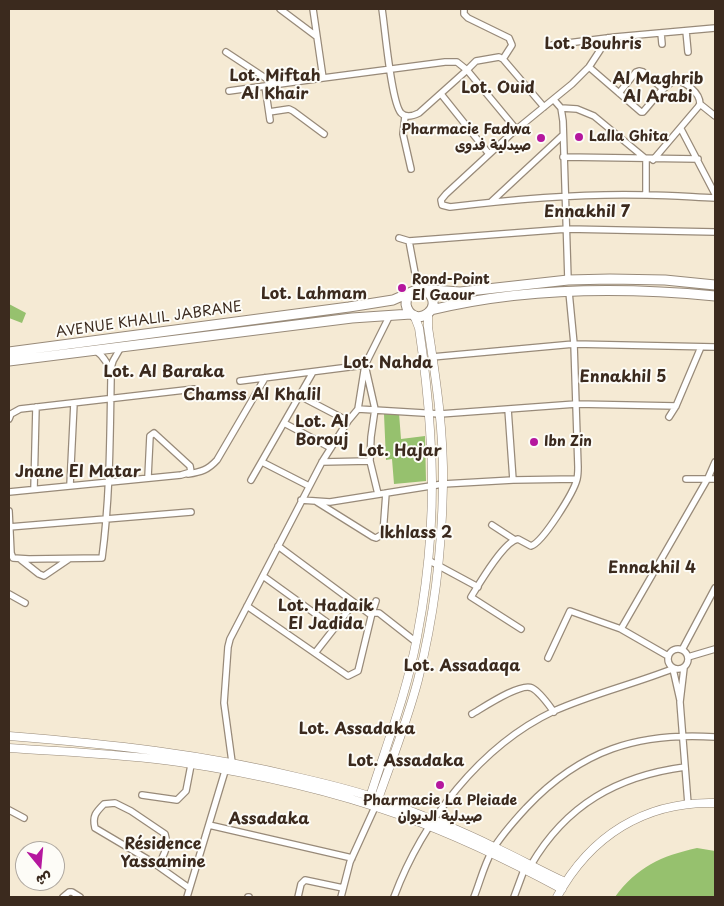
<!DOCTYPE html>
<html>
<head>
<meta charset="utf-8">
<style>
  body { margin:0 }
  #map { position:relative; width:724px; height:906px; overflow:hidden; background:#f5ead4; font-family:"Playpen Sans","Playpen Sans Arabic",sans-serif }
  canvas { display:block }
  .frame { position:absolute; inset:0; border:10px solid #3b2a1e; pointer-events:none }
  .north { position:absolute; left:15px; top:841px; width:50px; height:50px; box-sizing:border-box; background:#fdfcf7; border:1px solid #afa8a0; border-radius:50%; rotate:163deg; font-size:14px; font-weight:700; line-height:20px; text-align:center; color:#3b2a1e }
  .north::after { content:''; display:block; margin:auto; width:18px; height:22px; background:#b5179e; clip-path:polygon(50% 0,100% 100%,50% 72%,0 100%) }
</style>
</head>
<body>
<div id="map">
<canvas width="724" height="906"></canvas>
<div class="frame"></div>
<div class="north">ش</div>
</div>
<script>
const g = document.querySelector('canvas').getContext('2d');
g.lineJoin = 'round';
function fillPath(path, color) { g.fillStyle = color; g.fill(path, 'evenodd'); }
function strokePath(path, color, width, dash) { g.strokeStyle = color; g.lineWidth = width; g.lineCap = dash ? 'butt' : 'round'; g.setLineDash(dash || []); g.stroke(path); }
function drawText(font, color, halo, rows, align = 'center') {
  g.font = font + ' "Playpen Sans","Playpen Sans Arabic",sans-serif'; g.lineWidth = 4; g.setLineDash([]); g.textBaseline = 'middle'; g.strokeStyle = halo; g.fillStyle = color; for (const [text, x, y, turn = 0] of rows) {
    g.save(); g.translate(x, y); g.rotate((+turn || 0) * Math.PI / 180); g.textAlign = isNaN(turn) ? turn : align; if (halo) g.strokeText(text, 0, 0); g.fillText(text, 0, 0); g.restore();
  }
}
fillPath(new Path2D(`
  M9 304 26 313 22 323 9 318Z
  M399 413 401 439 425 436 426 481 394 484 392 459 386 460 384 414Z
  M697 848 715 851V897H615C637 867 661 856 697 848Z`), '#96c16e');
const street = new Path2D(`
  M280 9 316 36
  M313 9 323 78 445 62H457L467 70 476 61 499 57 503 59 544 107
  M382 9C385 28 391 102 401 113 406 118 413 116 419 113L467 70 516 129
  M464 9V14L468 18 509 38 512 45 503 59
  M686 31 688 52
  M661 33 662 44
  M608 38 589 67 572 84 512 133 446 194 441 200 442 205 450 207C515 199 581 193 647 195 670 195 692 197 715 198
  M552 45 615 37 715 28
  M226 52 276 85
  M589 67 641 112H643C653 101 661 88 674 81 685 80 700 93 700 104L698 107 653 160
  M265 86 270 120
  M229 91 323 78
  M619 93 636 72 639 71 643 72 663 89
  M441 94 489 154
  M554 100 561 108 563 121 568 280
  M700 104 715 116
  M561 108 577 109 594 116 646 159V195
  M269 112 289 109 293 111 324 134
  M405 116 403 134 411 169
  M681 129 715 194
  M563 157 698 159
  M491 202 563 135
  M399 238 409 241
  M418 289 409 241 567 229 715 232
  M432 357 574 344 715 347
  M110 371 113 361 121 347
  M240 381 365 365 375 409 371 437 370 461
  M300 396 348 421
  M358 409 440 414 576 404 676 406
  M508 409 513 480
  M669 417 676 406 701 347
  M9 419 11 414 20 409 194 389
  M284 423 331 448
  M262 462 309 486
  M322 462 370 461 378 494
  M188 474C201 472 208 470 217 460L265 378
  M686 479H715
  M251 480 313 372
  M70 485 74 403
  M34 489 36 407
  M9 492 181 475 191 472 190 466 154 433 150 436 148 477
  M301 500 330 502 443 484 513 480 577 479
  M317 502 373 537 376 538 383 534 386 493
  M9 511 11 553 13 558 29 559 102 558C110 498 110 438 111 378 110 366 105 357 95 350
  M492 525 515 540
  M9 527 191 512
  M278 546 371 615
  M20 559 39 574 44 576 69 559
  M428 560 478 587
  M263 576 335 628
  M9 594 25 603
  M247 606 348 676 358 671 372 613H379L416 642
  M372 613 376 601
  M521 629 471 597C479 584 504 541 518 539L531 546C543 542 574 492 577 479 578 475 578 471 578 467L574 344 569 292
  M621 629 708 478 715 462
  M668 659a10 10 0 1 1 20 0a10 10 0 1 1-20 0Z
  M682 650 715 588
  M315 653 354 603
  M688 657 715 649
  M548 658 570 611 621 629 668 656
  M684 668 680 702 688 804
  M673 669 680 700
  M472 714C484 707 521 682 532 688 540 692 548 704 554 712
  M232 762 224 703 228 647 230 639 322 462 348 421 358 409 365 365 390 315
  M142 795 177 800 186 791 191 765
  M9 810 24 818
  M209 825 352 858
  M531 865C566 805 617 776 685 767
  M158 866C164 854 169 848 165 834L131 811 115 803 104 804C96 812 92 816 95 828L154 863 158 866 189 888
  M63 897 69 892H72L80 897
  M187 897 225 771
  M248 897H249
  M298 897 301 884 305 880 343 888
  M341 897 350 862 375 807
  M394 897C422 822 480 746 554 711 592 694 634 684 672 669
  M474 897C480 882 484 865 492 851 501 835 515 820 527 807 581 750 638 732 715 737
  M514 897 524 870`);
const secondary = new Path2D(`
  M9 736C109 744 203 754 301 778 327 784 353 790 378 799 417 813 456 828 494 847 518 858 541 871 565 882
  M9 748C65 752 123 754 179 762 253 773 330 790 400 815 456 835 510 861 562 889
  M369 800C386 746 407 693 417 637 430 570 435 498 430 430 428 396 424 362 419 328L414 315
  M377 802C391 762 407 722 418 680 434 617 442 550 443 485 444 432 436 379 428 327V313
  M557 897C590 836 645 801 715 803`);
const primary = new Path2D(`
  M410 293C406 298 405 303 407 308 416 329 447 307 426 291
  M431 310C521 288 623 287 715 296
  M9 352 349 307 393 300 418 289 460 292 568 280 610 279 665 280 715 285
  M9 361 352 318 411 314`);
strokePath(street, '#988a79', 8);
strokePath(secondary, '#988a79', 9);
strokePath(primary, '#988a79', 11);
strokePath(street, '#fff', 5.5);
strokePath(secondary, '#fff', 8);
strokePath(primary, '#fff', 9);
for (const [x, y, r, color] of [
  [579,137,5,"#b5179e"],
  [541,138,5,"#b5179e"],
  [402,288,5,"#b5179e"],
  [534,442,5,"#b5179e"],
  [440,785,5,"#b5179e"]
]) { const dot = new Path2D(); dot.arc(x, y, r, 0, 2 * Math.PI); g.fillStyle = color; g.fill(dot); strokePath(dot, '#fdfcf7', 2); }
drawText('bold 14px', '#3b2a1e', '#fdfcf7', [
  ["Pharmacie Fadwa",531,130,"right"],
  ["صيدلية فدوى",531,146,"right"],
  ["Lalla Ghita",589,137],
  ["Rond-Point",412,280],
  ["El Gaour",412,296],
  ["Ibn Zin",544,442],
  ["Pharmacie La Pleiade",440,801,"center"],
  ["صيدلية الديوان",440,817,"center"]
], 'left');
drawText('14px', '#3b2a1e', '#fdfcf7', [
  ["AVENUE KHALIL JABRANE",149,320,-8]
]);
drawText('bold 16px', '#3b2a1e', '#fdfcf7', [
  ["Lot. Bouhris",593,45],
  ["Lot. Miftah",275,77],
  ["Al Khair",275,95],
  ["Al Maghrib",658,80],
  ["Al Arabi",658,98],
  ["Lot. Ouid",498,89],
  ["Ennakhil 7",587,213],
  ["Lot. Lahmam",314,295],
  ["Lot. Nahda",388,364],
  ["Lot. Al Baraka",164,373],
  ["Ennakhil 5",623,378],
  ["Chamss Al Khalil",252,396],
  ["Lot. Al",322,423],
  ["Borouj",322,441],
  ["Lot. Hajar",400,452],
  ["Jnane El Matar",78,473],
  ["Ikhlass 2",416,534],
  ["Ennakhil 4",652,569],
  ["Lot. Hadaik",326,607],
  ["El Jadida",326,625],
  ["Lot. Assadaqa",462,667],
  ["Lot. Assadaka",357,730],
  ["Lot. Assadaka",406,762],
  ["Assadaka",269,820],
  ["Résidence",163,845],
  ["Yassamine",163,863]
]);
</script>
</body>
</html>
